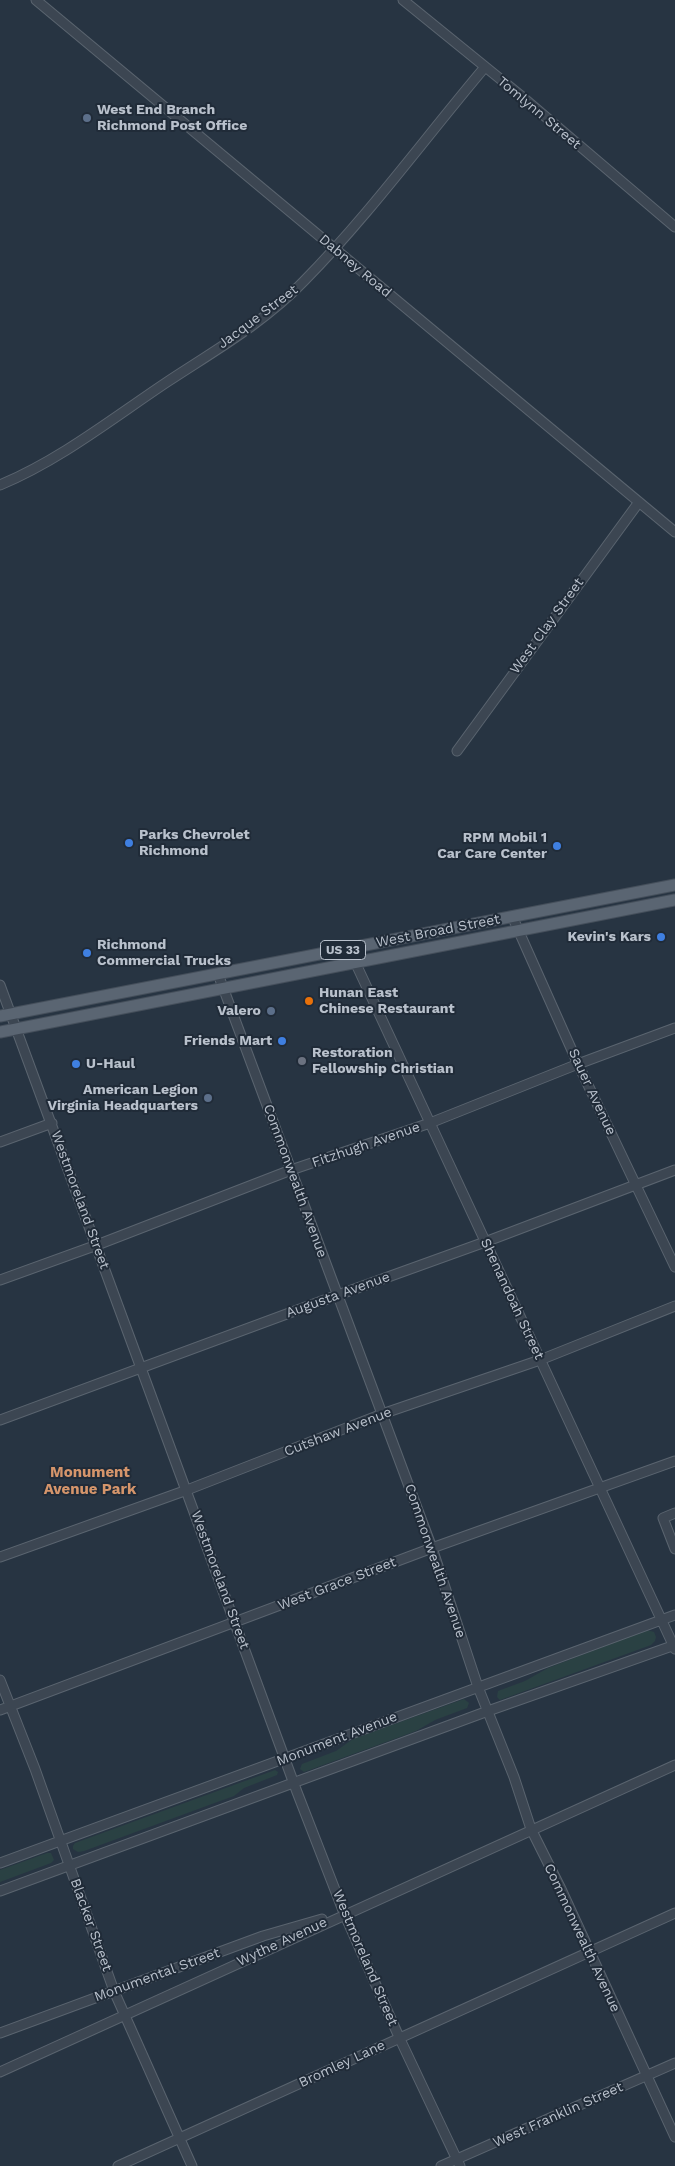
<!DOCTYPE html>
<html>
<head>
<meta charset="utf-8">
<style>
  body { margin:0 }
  canvas { display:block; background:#273442 }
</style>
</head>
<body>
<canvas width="675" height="2166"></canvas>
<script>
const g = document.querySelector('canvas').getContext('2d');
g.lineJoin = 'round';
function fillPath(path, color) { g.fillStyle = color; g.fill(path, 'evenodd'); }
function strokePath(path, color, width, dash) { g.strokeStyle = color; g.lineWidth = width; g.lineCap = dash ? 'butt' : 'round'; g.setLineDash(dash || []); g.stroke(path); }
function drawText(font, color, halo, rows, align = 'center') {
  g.font = font + ' "Work Sans",sans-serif'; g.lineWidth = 4; g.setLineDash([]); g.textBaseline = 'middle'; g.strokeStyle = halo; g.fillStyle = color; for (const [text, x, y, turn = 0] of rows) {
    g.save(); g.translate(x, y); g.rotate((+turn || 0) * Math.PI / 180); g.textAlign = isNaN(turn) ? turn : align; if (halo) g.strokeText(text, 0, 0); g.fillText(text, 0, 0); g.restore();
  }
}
fillPath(new Path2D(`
  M647 1630 654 1632 656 1637 655 1641 651 1645 500 1700 497 1697 498 1691 525 1681 548 1668Z
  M464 1699 469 1703 467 1708 435 1720 416 1731 304 1772 300 1769 302 1764 336 1751 353 1739Z
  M275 1770 278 1772 277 1775 244 1788 234 1796 220 1801 84 1851 78 1852 73 1849V1846L75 1843Z
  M47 1853H51L54 1860 51 1863 0 1882V1870Z`), '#2a4143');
const minor = new Path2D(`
  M36 0 675 532
  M403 0 520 95 675 227
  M0 485C60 460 113 418 167 382 214 351 265 322 304 281 369 215 425 138 485 67
  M457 751 639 502
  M512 916 578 1064 675 1267
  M349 949 675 1649
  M218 974 432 1548 478 1687 514 1777 531 1829 561 1889 675 2137
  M0 985 297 1792 344 1913 399 2037 460 2166
  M0 1142 52 1123
  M0 1280 97 1245 291 1170 430 1123 578 1064 675 1028
  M0 1420 338 1295 485 1242 675 1170
  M675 1513 663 1518 675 1549
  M0 1557 187 1490 382 1414 540 1360 675 1306
  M0 1680 35 1769 114 1991 192 2166
  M0 1710 432 1548 675 1461
  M0 1863 675 1615
  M0 1891 488 1711 675 1645
  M0 2033 263 1936 322 1919
  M0 2072C224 1968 449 1866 675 1765
  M118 2166 675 1913
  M441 2166 675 2063`);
const major = new Path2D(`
  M0 1016 675 885
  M0 1032 675 900`);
strokePath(minor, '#5a646f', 11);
strokePath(major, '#454f5b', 13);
strokePath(minor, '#3c4652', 9);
strokePath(major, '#5a6572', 11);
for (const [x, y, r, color] of [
  [87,118,5,"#5c6f8a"],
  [129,843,5,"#3f7fe0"],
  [557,846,5,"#3f7fe0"],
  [661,937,5,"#3f7fe0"],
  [87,953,5,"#3f7fe0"],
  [309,1001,5,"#e8710a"],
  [271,1011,5,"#5c6f8a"],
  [282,1041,5,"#3f7fe0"],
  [302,1061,5,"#6b7280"],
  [76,1064,5,"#3f7fe0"],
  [208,1098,5,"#5c6f8a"]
]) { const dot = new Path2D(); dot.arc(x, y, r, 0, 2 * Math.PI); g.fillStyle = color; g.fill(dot); strokePath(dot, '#202b38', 2); }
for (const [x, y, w] of [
  [343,950,45]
]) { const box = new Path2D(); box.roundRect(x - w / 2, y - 9.5, w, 19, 4); g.fillStyle = '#202b38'; g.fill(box); strokePath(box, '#b9c1cc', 1); }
drawText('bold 12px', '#b9c1cc', null, [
  ["US 33",343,950]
]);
drawText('bold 14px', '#b9c1cc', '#202b38', [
  ["West End Branch",97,110],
  ["Richmond Post Office",97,126],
  ["Parks Chevrolet",139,835],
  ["Richmond",139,851],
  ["RPM Mobil 1",547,838,"right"],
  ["Car Care Center",547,854,"right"],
  ["Kevin's Kars",651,937,"right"],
  ["Richmond",97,945],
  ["Commercial Trucks",97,961],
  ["Hunan East",319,993],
  ["Chinese Restaurant",319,1009],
  ["Valero",261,1011,"right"],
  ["Friends Mart",272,1041,"right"],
  ["Restoration",312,1053],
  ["Fellowship Christian",312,1069],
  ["U-Haul",86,1064],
  ["American Legion",198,1090,"right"],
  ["Virginia Headquarters",198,1106,"right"]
], 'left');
drawText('14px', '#b9c1cc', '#202b38', [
  ["Tomlynn Street",539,113,40],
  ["Dabney Road",355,266,40],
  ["Jacque Street",258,317,-37],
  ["West Clay Street",547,626,-54],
  ["West Broad Street",438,931,-11],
  ["Sauer Avenue",592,1092,65],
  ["Fitzhugh Avenue",366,1145,-19],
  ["Commonwealth Avenue",295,1181,70],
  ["Westmoreland Street",80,1200,70],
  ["Augusta Avenue",338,1295,-20],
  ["Shenandoah Street",512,1299,65],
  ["Cutshaw Avenue",338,1432,-21],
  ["Commonwealth Avenue",435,1561,71],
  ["Westmoreland Street",220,1580,70],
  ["West Grace Street",337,1584,-21],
  ["Monument Avenue",337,1739,-21],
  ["Blacker Street",91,1925,70],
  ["Commonwealth Avenue",582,1938,65],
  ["Wythe Avenue",282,1942,-25],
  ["Westmoreland Street",365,1958,67],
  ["Monumental Street",157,1975,-20],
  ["Bromley Lane",342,2064,-25],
  ["West Franklin Street",558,2115,-24]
]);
drawText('bold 15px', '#d5956b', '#202b38', [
  ["Monument",90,1473],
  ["Avenue Park",90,1490]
]);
</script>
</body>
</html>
